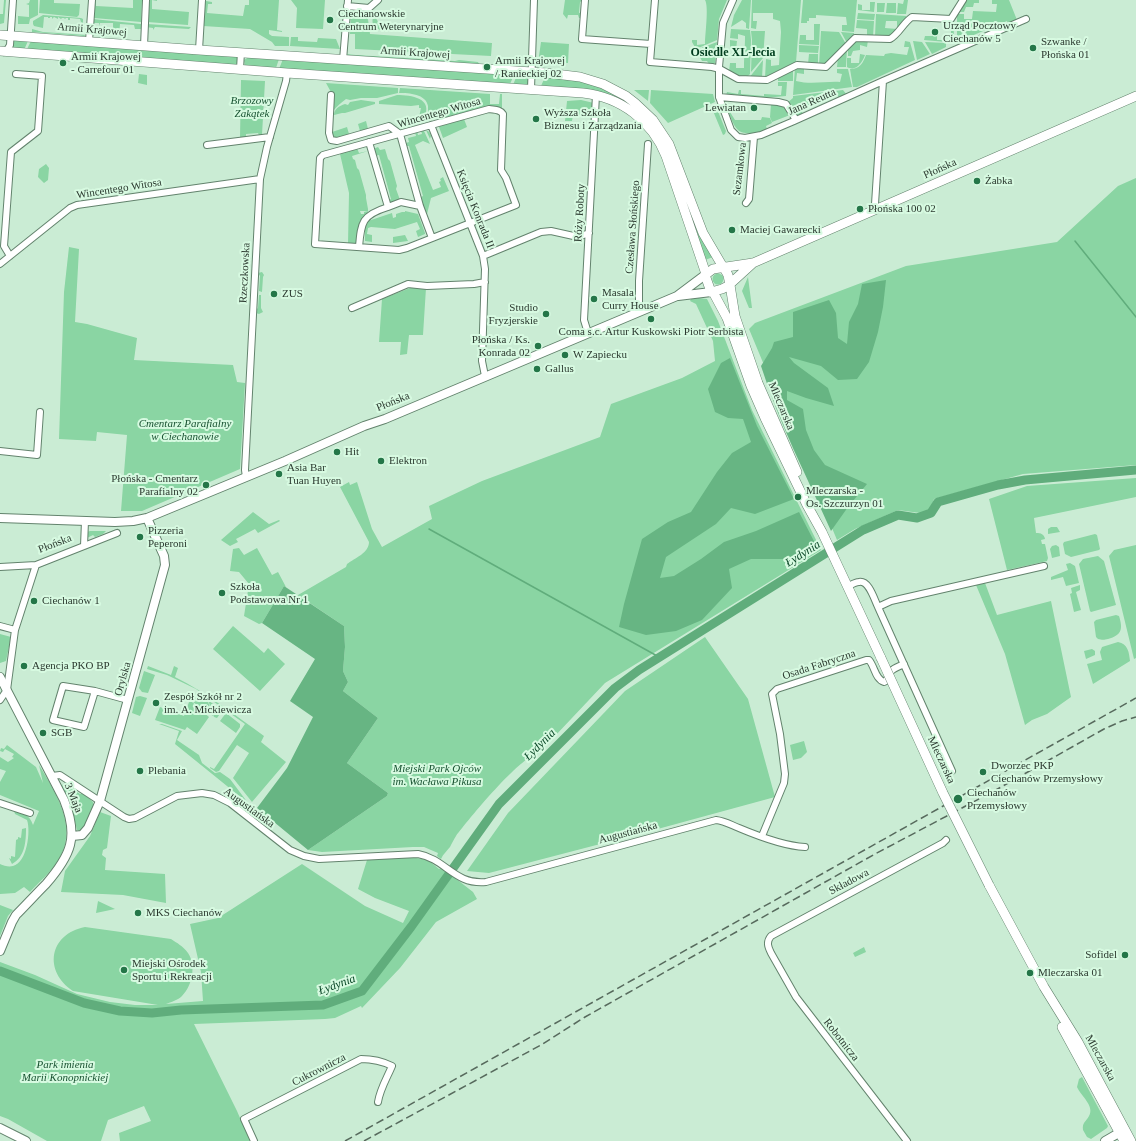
<!DOCTYPE html>
<html>
<head>
<meta charset="utf-8">
<style>
  body { margin:0 }
  canvas { display:block; background:#caecd4 }
</style>
</head>
<body>
<canvas width="1136" height="1141"></canvas>
<script>
const g = document.querySelector('canvas').getContext('2d');
g.lineJoin = 'round';
function fillPath(path, color) { g.fillStyle = color; g.fill(path, 'evenodd'); }
function strokePath(path, color, width, dash) { g.strokeStyle = color; g.lineWidth = width; g.lineCap = dash ? 'butt' : 'round'; g.setLineDash(dash || []); g.stroke(path); }
function drawText(font, color, halo, rows, align = 'center') {
  g.font = font + ' Georgia,serif'; g.lineWidth = 4; g.setLineDash([]); g.textBaseline = 'middle'; g.strokeStyle = halo; g.fillStyle = color; for (const [text, x, y, turn = 0] of rows) {
    g.save(); g.translate(x, y); g.rotate((+turn || 0) * Math.PI / 180); g.textAlign = isNaN(turn) ? turn : align; if (halo) g.strokeText(text, 0, 0); g.fillText(text, 0, 0); g.restore();
  }
}
fillPath(new Path2D(`
  M4 0H6L4 23 0 24V14H3Z
  M30 0H38V15L30 19 29 24H18V16L29 17V5L26 4 29 3Z
  M40 0H54V3L80 4 79 15 77 17 39 13Z
  M95 0H96V6L133 8V0H142L141 22 94 18Z
  M148 0H157V1L152 0V9L189 12 188 25 147 22Z
  M249 0H279L277 30 282 31V32L269 30V34L272 36 289 37V46H275L272 42 250 29 203 26 205 2 206 1 212 2V4H208L207 13 243 16 245 5H249Z
  M291 0H325L323 29 296 28 297 8Z
  M565 0H583L580 2 579 13 583 12 581 18H579L578 15H568L567 19 563 14Z
  M705 0H727L719 19 717 40 696 49 692 42V40H697V45L705 44C705 34 709 7 705 0Z
  M742 0H751L749 29 746 28V23L742 20 731 27 734 15Z
  M752 0H801L796 62 794 64 765 78 766 59 771 60V66L779 65 781 32 780 21 773 19V13H753V21H757L756 29 751 28Z
  M803 0H857L854 32 842 31V25H847L846 17 816 15V18H809V21H807V23H801Z
  M904 0H908L906 14H897L898 3 903 4Z
  M966 0H979V3H974L973 7H966L964 12H957Z
  M992 0H1009L1017 20 1008 24 1007 21 957 42V14H964V19H972L973 11 996 12 997 4H992Z
  M870 2H875L874 12 858 10V4L862 5V10H870Z
  M877 3H885L884 12H877Z
  M887 3H896V13H886Z
  M353 12H367L370 34 492 43 491 56 355 49V34H350L351 14Z
  M858 13 875 14 874 20 857 19Z
  M876 14 906 16C906 23 896 36 888 38 884 38 879 37 875 37ZM886 21H897V29L885 28Z
  M43 15 81 18 83 19V23L81 22 80 19 70 18V20H68V18H66L65 19 64 18H62L61 19 58 17V19L54 17 52 19V17H50V18H48V17H44L43 28 34 26 33 24V21Z
  M374 15 383 30C374 30 370 23 374 15Z
  M93 19 141 24V29H135L134 25 120 24 119 36 113 35V23H100L99 26V23H93Z
  M857 20 874 21 873 37H867V29L856 28Z
  M946 20 953 21 954 35H948L951 34V26H946Z
  M147 24 191 27 189 29 155 27 153 30V28L146 27Z
  M814 24H820L819 45 799 44 800 35H806V40H814Z
  M32 29 43 32 86 35 84 36 32 32Z
  M731 29 750 30 751 40 750 74 746 78H738L729 72 730 63H736V68H744C744 56 745 48 745 36L738 34V39L730 38Z
  M751 31H765L763 58 751 72 752 40Z
  M821 31 839 32 846 44 827 64 819 65Z
  M841 32 854 33V36L847 43Z
  M925 36H937V40H947L946 42 924 40Z
  M291 37H298V41L317 42 318 38 336 39 340 49 290 46Z
  M15 40 28 41 24 50 13 48V42Z
  M730 40 737 41 736 50 730 49Z
  M868 40 867 47 860 45V50L853 51 851 56H848V46L853 41Z
  M31 41 237 57 238 63 236 65 27 49Z
  M905 41 910 42 915 60 857 87H853L850 69C860 69 863 63 866 55L884 56 885 54 891 53 907 55 909 47H904Z
  M913 41 922 42 930 54 917 60Z
  M541 42 569 44 568 63 548 62 540 59 539 56Z
  M717 42 715 63 710 65 707 61H702L696 50Z
  M925 42 946 43V47L932 54Z
  M799 45 819 46 818 53 799 52Z
  M847 48 846 67H837L838 57Z
  M347 54 356 55 455 61 459 60 478 62 479 64 463 65 350 57Z
  M809 54H818V65L808 64Z
  M860 54 865 55C862 63 856 72 847 67V58H851V63H859Z
  M249 57 279 59 276 68 245 66 244 60Z
  M283 59 514 75 510 84 279 69Z
  M763 60 762 78H749Z
  M804 67V74L797 73 796 81C811 85 827 81 840 82L842 74 837 73V69H848L852 87 793 95 795 68Z
  M793 68V81H778V76Z
  M139 74 147 75V85L138 83Z
  M517 75 528 77V84L526 86 513 85Z
  M545 77 587 82 617 95 638 109 541 86Z
  M241 80 265 81 262 135H259L258 133 246 134V137L240 138Z
  M778 82H787L786 96 764 98 726 95 727 92 738 94 739 90H741V94L764 96V94L781 95 782 86H778Z
  M326 83 398 88V93L377 98H361L350 100 346 99C342 102 337 106 333 111L332 94Z
  M400 88 490 94V104H499L500 94H502V108L492 107 440 120 439 119 438 113H434V117L428 116C428 113 428 110 428 106 426 94 409 93 399 93Z
  M634 90H649L648 101Z
  M651 90 713 94 715 102 668 123 650 103Z
  M843 90 847 95 839 98 837 95 801 110 803 114 797 116 787 103 793 98V96Z
  M397 95C411 95 434 98 424 118H412V117H419L421 108H419V105L411 106 379 104V101Z
  M361 100 375 102V104L345 113H342L334 115C334 109 339 106 345 104L348 105 350 102Z
  M581 100 594 103 593 116 573 115 572 121H565L567 101Z
  M759 102C771 103 784 102 790 115L772 122 770 117 771 104H759Z
  M715 104 726 131 725 134 723 135 711 106Z
  M728 111 730 112 735 120H761L762 117 770 118 772 123 766 126 767 129 752 135V133C735 135 734 124 728 111Z
  M464 119 467 127 443 138 439 127 440 126Z
  M366 121 368 129 360 131 358 124Z
  M347 127 349 134 336 138 332 136V132Z
  M421 130C426 129 430 131 431 136L430 139 426 130 424 131 430 144 423 141 415 145 433 190 441 187 439 182 441 181 440 179 443 177 449 191 431 198 427 214 423 206 421 197 423 196 409 146H405L407 145 406 143 409 142 408 138 416 136 415 132 417 131 418 135 422 134Z
  M378 147 380 150 385 149 388 159 390 161 397 186 396 189 400 200 392 203 387 201 391 199 379 155 375 156 373 149Z
  M357 148 359 153 368 151 352 156 353 159 355 160 357 168 359 170 366 195V198L368 209V211H360L361 214H364V212L368 211 357 243 353 244H348L349 193 340 154 342 152Z
  M671 155 713 257 705 260Z
  M46 164 49 168 48 180 44 183 38 177 39 169Z
  M1136 178V465L1023 474 934 499 930 510 920 513 898 510 855 529 837 540 749 329 755 323 906 266 1057 242 1118 186Z
  M405 211 418 214 425 233V234L418 237 416 231 420 229 417 222 395 229 371 227 368 228 367 234 372 235V242L365 241V227L368 221 392 213 393 218 396 217V214L402 212H405Z
  M405 235 408 241 393 243V237Z
  M69 247 79 249 75 322 87 324 137 338 134 360 233 365 237 382 245 383 240 469 142 511H121L127 435 97 432 96 441 59 439 64 292Z
  M262 272 264 275 263 277 262 292 259 291 260 276 258 273Z
  M712.5 279a5.5 5.5 0 1 1 11 0a5.5 5.5 0 1 1-11 0Z
  M748 277 752 308H749L742 291Z
  M410 288H426L423 335H409L407 354 400 355 401 342H379L382 299Z
  M259 295H261V308L263 312 259 314 256 313V310L258 308Z
  M699 298 707 299 718 321 752 410 821 550 605 683 538 754C521 755 468 820 456 836 454 839 452 843 450 847 447 851 443 854 441 859L437 856 438 853 424 847H413L322 852 308 850 387 796 388 793 347 763 378 718 343 691 348 682 343 671 345 647 344 626 298 595 346 567 347 564C355 558 369 553 369 542L340 487 349 482 350 485 357 482 372 529 382 547 432 519 429 506 482 481 600 437 611 404 682 378 715 361 713 341 696 304 690 301 691 299Z
  M1136 478V497L1034 518 1036 533C1041 533 1044 534 1045 539L1041 540 1042 544H1045L1048 558 1047 561 1007 570 989 499 1027 486Z
  M253 512 269 524 279 520 280 521 258 533 255 529 236 539 238 542 230 546 221 540Z
  M1051 527H1057L1060 532 1048 534V529Z
  M90 531H106L103 534 95 537 93 535 87 538V532Z
  M1095 534 1097 535 1100 549 1099 550 1071 557 1065 554 1063 544 1064 542Z
  M1056 545 1059 547 1060 556 1052 558 1050 549 1052 546Z
  M1136 545V658L1134 659 1109 556 1114 550Z
  M239 548 244 555 257 548 272 575 278 572 286 587 284 586 262 623 259 624 244 616 249 584 239 572 230 571 233 549Z
  M1098 556 1104 561 1116 605 1091 612 1090 611 1079 564 1083 559Z
  M1070 563 1075 566 1079 583 1066 586 1063 577 1051 580V577L1068 570 1066 564Z
  M985 583 997 615 1051 601 1071 697 1047 714 1032 720 1025 725 1005 654 976 585Z
  M1080 585V590L1076 592 1081 610 1074 612 1070 594 1072 593 1071 588Z
  M1116 615 1119 616C1123 629 1122 635 1108 639 1104 640 1102 640 1098 639L1096 637 1094 622 1096 620Z
  M233 626 264 653 268 648 285 664 260 691 213 649Z
  M0 634 11 637 6 661 0 663Z
  M705 637 748 699 775 797 654 830 489 873 467 871 508 813 625 691Z
  M1118 642C1128 644 1129 652 1130 661L1093 684 1087 664 1102 660 1100 652 1102 647Z
  M1092 649 1095 651V655L1086 659 1084 651Z
  M148 666 171 675 174 666 178 668 175 677C207 693 235 715 264 736L261 742 286 762 252 802 233 778 249 753 237 745 219 771 216 772 210 768V767L214 769 245 724 196 689 167 675 147 669Z
  M144 671 155 675 148 693 142 692 139 688Z
  M198 692 207 699 213 716 193 702 196 693Z
  M140 696 147 698 140 716 132 713 136 697Z
  M208 700 222 711 217 718 214 717Z
  M189 702H192L209 717 197 734 187 727 185 730 155 720 160 707 184 716Z
  M226 713 240 724V727L236 733 220 721Z
  M159 724H162L182 731 177 740 199 755 202 763 215 773 220 772 230 779 248 803 175 744 179 731Z
  M804 741 807 752 801 758 793 760 790 745Z
  M7 745 36 767 43 783 39 765C56 793 80 830 57 862 50 873 39 882 30 892L24 887 15 893 0 894V864C4 866 9 867 13 866 27 863 31 831 27 820L15 814 14 811C24 814 29 814 33 825L39 811 0 795V782L6 771 0 769V757L8 762 14 758 12 757 14 754 5 749 3 752 0 751 1 748 4 749Z
  M66 783 70 784V787L80 794 83 793 93 802C94 811 87 825 80 831L77 830 72 809 62 787 63 784Z
  M100 812 111 816 107 848 103 850 102 855 106 858 105 870 165 874 166 903 123 895 61 892 65 871 90 836Z
  M26 828C26 842 25 857 12 864L9 858 11 859V856L15 857 16 840 18 839V837L21 838 22 829Z
  M410 857 428 860 439 869 444 867 456 875 455 878 473 892 477 899 436 922 400 968 362 1008 361 1006 335 1018 325 1019 194 1024 237 1111 250 1141H120L119 1133 151 1121 144 1106 108 1120 101 1141H47L8 1119 0 1116V962L35 975 77 994 110 1002 135 1005H158L73 991C43 971 49 934 85 927L171 939C177 943 183 946 188 953 196 965 193 985 182 996 178 1000 171 1002 166 1004L203 1001 201 972 190 924 218 918 302 864 365 906 403 923 409 911 375 898 358 889 367 860Z
  M98 901 115 909 96 913Z
  M0 905 13 910 8 916 0 936Z
  M864 947 866 952 855 957 853 953Z
  M1082 1077 1108 1126 1107 1128 1091 1139 1087 1137 1083 1130C1082 1122 1086 1122 1089 1116 1095 1106 1081 1096 1077 1087L1079 1079Z`), '#8ad5a3');
fillPath(new Path2D(`
  M886 280 883 307 878 332 869 362 857 379 838 380 821 366 789 357 794 363 828 388 834 406 806 398 787 391V400L803 409 806 430 814 450 825 465 867 484 848 507 831 531C807 477 779 423 761 366L772 348 774 342 793 337V312L829 300 836 313 838 338 847 344 849 322 858 304 862 284Z
  M730 358 757 426 794 499 755 514 731 508 716 524 666 557 660 578 674 576 701 559 724 542 756 531 799 512 818 549 786 559H751L729 569 732 588 702 620 676 631 646 635 619 627 624 604 642 539 668 522 691 512 717 472 732 453 751 442 743 419 728 418 715 412 708 389 721 363Z
  M284 586 344 626 345 647 343 671 348 682 343 691 378 718 347 763 388 793 387 796 308 850 257 808 287 768 313 717 290 701 315 659 262 623Z`), '#67b583');
strokePath(new Path2D(`
  M1075 241 1136 317
  M429 529 659 657`), '#60ad7c', 1.5);
strokePath(new Path2D(`
  M0 971 84 1003 120 1011 152 1013 181 1010 323 1005 362 991 411 927 499 804 615 688 639 670 863 530 898 515 917 518 931 513 938 502 998 485 1025 480 1136 470`), '#60ad7c', 9);
const street = new Path2D(`
  M585 0 582 39 651 44
  M655 0 650 62 712 67 720 69 738 79 767 80 797 65 826 67 855 38 890 39C899 34 903 23 912 17L951 19 963 0
  M733 0 723 23 719 67V97L731 130 738 137 745 138 761 135 794 121 883 81 1026 19
  M347 6 369 8 378 0
  M89 41 92 0
  M144 46 146 0
  M199 50 202 0
  M4 52 7 50 10 45 13 0
  M343 60 348 0
  M240 69 241 52
  M531 89 534 0
  M331 95 329 133 331 140 337 141 389 126 400 134 420 206 432 238
  M719 97 778 102 786 104 796 120
  M489 109C494 110 500 109 503 114L501 170 506 178 516 205 407 248 399 250 315 244 320 158 323 155Z
  M431 125 483 256 485 269 482 361 485 376
  M207 145 270 137
  M746 203 749 199 754 137
  M388 207 401 202 420 206
  M876 210 875 204 883 81
  M359 247C361 222 362 215 388 207L369 142
  M10 256 4 246 11 152 38 131 42 76 16 74
  M483 256 541 232 551 231 578 237 589 233
  M0 264 70 208 77 205 260 179
  M352 308 408 284 427 286 474 284 485 282
  M641 310 639 305V281L648 144
  M588 333 584 320 596 95
  M0 451 37 455 40 412
  M246 477 245 470 260 179 267 147 286 81 287 73
  M84 546 85 521
  M0 567 36 565 117 533
  M847 587C851 585 855 582 859 582 869 580 874 599 878 607L891 601 1044 566
  M878 607 952 771
  M0 626 15 630
  M95 691 84 727 53 720 63 686 95 691 128 700
  M0 700 7 690 15 630 36 565
  M52 776 60 775 124 817 129 819 135 818 177 796 202 793 214 795 230 803 290 850 304 856 319 859 418 854C446 859 454 885 486 882L716 820C725 821 731 825 739 828 758 836 784 846 805 847
  M0 803 30 813
  M762 836 784 783 785 774 780 734 772 694 777 689 866 660H869C875 667 875 679 884 682L886 681C892 668 891 670 904 664
  M254 1141 244 1119 361 1059C372 1059 382 1061 392 1066 387 1078 380 1089 378 1102
  M907 1141 796 997 771 953C768 947 766 942 771 936L943 843 946 840`);
const secondary = new Path2D(`
  M678 296 711 292
  M0 518 115 522 133 521 147 518 285 461 364 426 385 419 677 296 705 275
  M0 677 64 800C79 837 71 855 46 884 36 894 26 905 16 915L12 922 0 951
  M72 836 82 835 88 828 100 801 165 565 164 556 147 518
  M0 1128 26 1141
  M1105 1141 1124 1130`);
const primary = new Path2D(`
  M0 35 199 50 547 73 580 77 603 84 626 96 635 103 653 120 669 144 703 233 723 267
  M0 51 287 73 583 93C621 97 652 121 666 156L706 274
  M724 268 728 275 730 285 722 289 711 292 705 275 713 269 753 263 1136 96
  M730 284 753 263
  M730 285 735 316 758 383 797 472
  M713 292 727 318 751 386 765 418 807 505 822 532 881 658
  M989 885 1044 987 1078 1042 1131 1141
  M1062 1027 1124 1141`);
strokePath(street, '#63836d', 8);
strokePath(secondary, '#63836d', 10);
strokePath(primary, '#63836d', 10);
strokePath(street, '#fff', 6);
strokePath(secondary, '#fff', 8);
strokePath(primary, '#fff', 9);
strokePath(new Path2D(`
  M345 1141 1136 698
  M364 1141 541 1045 585 1017 875 854 994 791 1104 729 1122 721 1136 717`), '#576a5d', 1.5, [8, 4]);
const primaryBridge = new Path2D(`
  M881 658 943 793 989 885`);
strokePath(primaryBridge, '#63836d', 10, []);
strokePath(primaryBridge, '#fff', 9);
for (const [x, y, r, color] of [
  [330,20,4,"#247648"],
  [935,32,4,"#247648"],
  [1033,48,4,"#247648"],
  [63,63,4,"#247648"],
  [487,67,4,"#247648"],
  [754,108,4,"#247648"],
  [536,119,4,"#247648"],
  [977,181,4,"#247648"],
  [860,209,4,"#247648"],
  [732,230,4,"#247648"],
  [274,294,4,"#247648"],
  [594,299,4,"#247648"],
  [546,314,4,"#247648"],
  [651,319,4,"#247648"],
  [538,346,4,"#247648"],
  [565,355,4,"#247648"],
  [537,369,4,"#247648"],
  [337,452,4,"#247648"],
  [381,461,4,"#247648"],
  [279,474,4,"#247648"],
  [206,485,4,"#247648"],
  [798,497,4,"#247648"],
  [140,537,4,"#247648"],
  [222,593,4,"#247648"],
  [34,601,4,"#247648"],
  [24,666,4,"#247648"],
  [156,703,4,"#247648"],
  [43,733,4,"#247648"],
  [140,771,4,"#247648"],
  [983,772,4,"#247648"],
  [958,799,5,"#247648"],
  [138,913,4,"#247648"],
  [1125,955,4,"#247648"],
  [124,970,4,"#247648"],
  [1030,973,4,"#247648"]
]) { const dot = new Path2D(); dot.arc(x, y, r, 0, 2 * Math.PI); g.fillStyle = color; g.fill(dot); strokePath(dot, '#d7fae1', 1.5); }
drawText('11px', '#2c3a30', '#d7fae1', [
  ["Ciechanowskie",338,14],
  ["Centrum Weterynaryjne",338,27],
  ["Urząd Pocztowy",943,26],
  ["Ciechanów 5",943,39],
  ["Szwanke /",1041,42],
  ["Płońska 01",1041,55],
  ["Armii Krajowej",71,57],
  ["- Carrefour 01",71,70],
  ["Armii Krajowej",495,61],
  ["/ Ranieckiej 02",495,74],
  ["Lewiatan",746,108,"right"],
  ["Wyższa Szkoła",544,113],
  ["Biznesu i Zarządzania",544,126],
  ["Żabka",985,181],
  ["Płońska 100 02",868,209],
  ["Maciej Gawarecki",740,230],
  ["Masala",602,293],
  ["Curry House",602,306],
  ["ZUS",282,294],
  ["Studio",538,308,"right"],
  ["Fryzjerskie",538,321,"right"],
  ["Coma s.c. Artur Kuskowski Piotr Serbista",651,332,"center"],
  ["Płońska / Ks.",530,340,"right"],
  ["Konrada 02",530,353,"right"],
  ["W Zapiecku",573,355],
  ["Gallus",545,369],
  ["Hit",345,452],
  ["Elektron",389,461],
  ["Asia Bar",287,468],
  ["Tuan Huyen",287,481],
  ["Płońska - Cmentarz",198,479,"right"],
  ["Parafialny 02",198,492,"right"],
  ["Mleczarska -",806,491],
  ["Os. Szczurzyn 01",806,504],
  ["Pizzeria",148,531],
  ["Peperoni",148,544],
  ["Szkoła",230,587],
  ["Podstawowa Nr 1",230,600],
  ["Ciechanów 1",42,601],
  ["Agencja PKO BP",32,666],
  ["Zespół Szkół nr 2",164,697],
  ["im. A. Mickiewicza",164,710],
  ["SGB",51,733],
  ["Dworzec PKP",991,766],
  ["Ciechanów Przemysłowy",991,779],
  ["Plebania",148,771],
  ["Ciechanów",967,793],
  ["Przemysłowy",967,806],
  ["MKS Ciechanów",146,913],
  ["Sofidel",1117,955,"right"],
  ["Miejski Ośrodek",132,964],
  ["Sportu i Rekreacji",132,977],
  ["Mleczarska 01",1038,973]
], 'left');
drawText('11px', '#2c3a30', '#d7fae1', [
  ["Armii Krajowej",92,30,5],
  ["Armii Krajowej",415,53,4],
  ["Jana Reutta",812,102,-24],
  ["Wincentego Witosa",439,113,-16],
  ["Sezamkowa",740,169,-83],
  ["Płońska",940,169,-24],
  ["Wincentego Witosa",119,189,-9],
  ["Księcia Konrada II",475,209,68],
  ["Róży Roboty",580,213,-87],
  ["Czesława Słońskiego",633,227,-86],
  ["Rzeczkowska",245,273,-87],
  ["Płońska",393,402,-22],
  ["Mleczarska",781,406,67],
  ["Płońska",55,544,-21],
  ["Osada Fabryczna",819,665,-18],
  ["Orylska",123,679,-74],
  ["Mleczarska",941,760,65],
  ["3 Maja",73,798,68],
  ["Augustiańska",249,808,36],
  ["Augustiańska",628,833,-15],
  ["Składowa",849,882,-28],
  ["Robotnicza",841,1040,52],
  ["Mleczarska",1100,1058,61],
  ["Cukrownicza",319,1070,-27]
]);
drawText('italic 11px', '#175130', '#d7fae1', [
  ["Brzozowy",252,101],
  ["Zakątek",252,114],
  ["Cmentarz Parafialny",185,424],
  ["w Ciechanowie",185,437],
  ["Miejski Park Ojców",437,769],
  ["im. Wacława Pikusa",437,782],
  ["Park imienia",65,1065],
  ["Marii Konopnickiej",65,1078]
]);
drawText('bold 12px', '#003d1e', '#d7fae1', [
  ["Osiedle XL-lecia",733,53]
]);
drawText('italic 12px', '#0b4828', '#d7fae1', [
  ["Łydynia",803,554,-32],
  ["Łydynia",540,745,-45],
  ["Łydynia",337,985,-20]
]);
</script>
</body>
</html>
